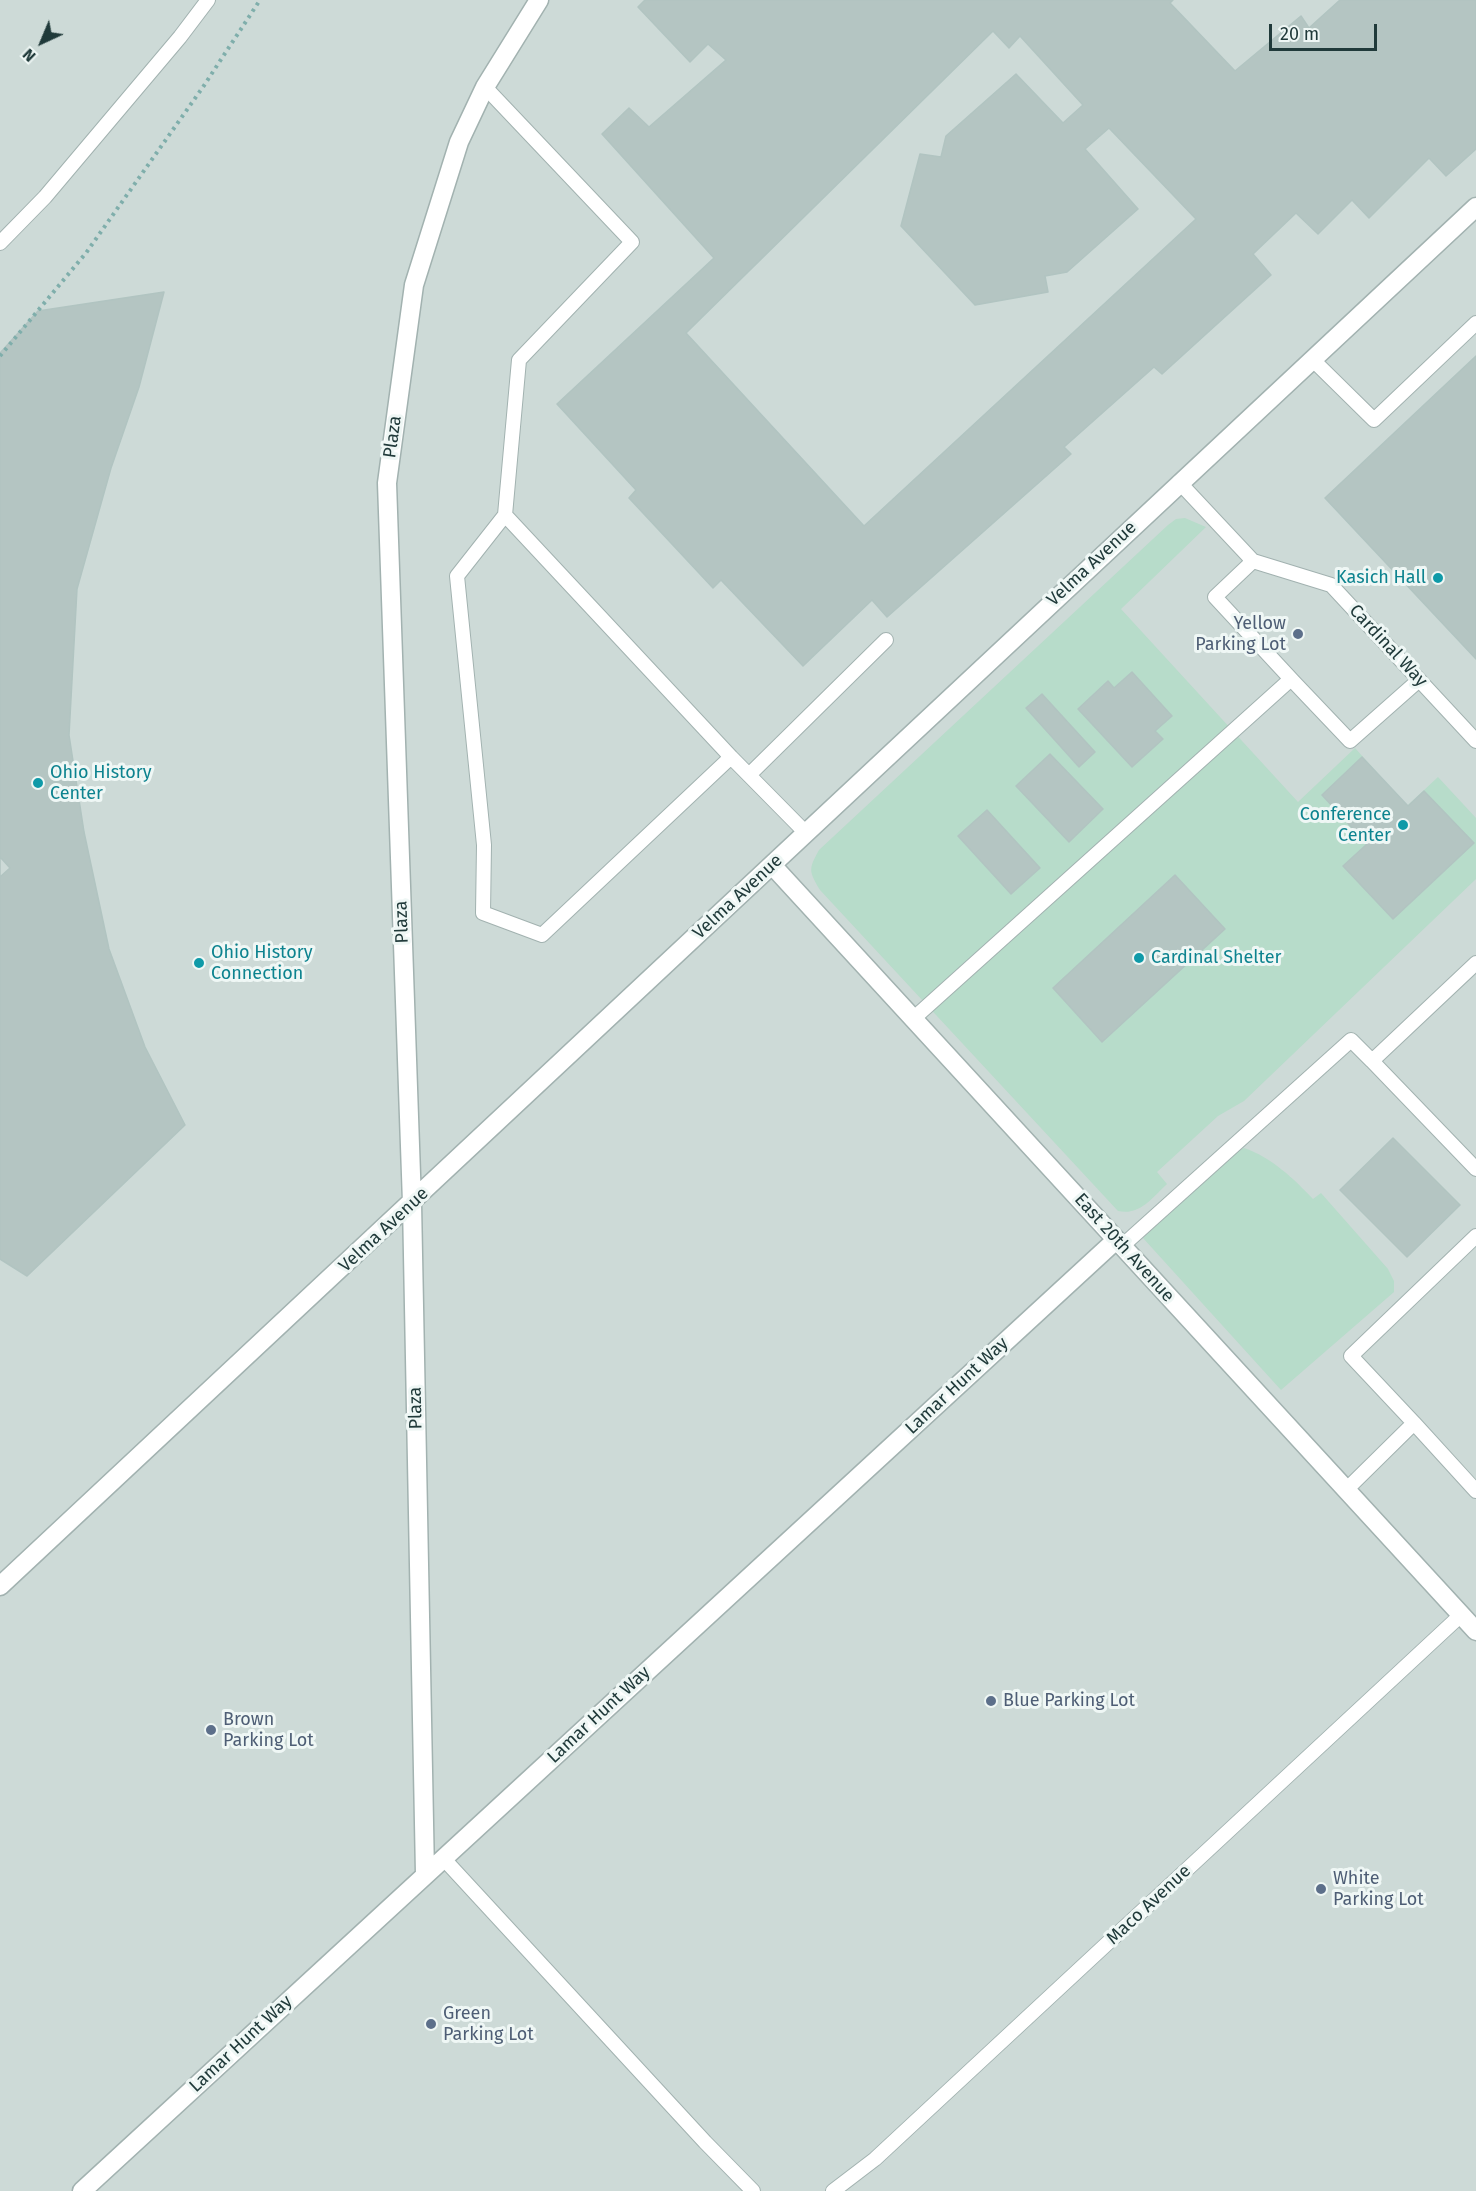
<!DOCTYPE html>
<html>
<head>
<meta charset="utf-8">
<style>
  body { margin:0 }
  #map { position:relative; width:1476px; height:2191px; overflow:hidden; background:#dfeae8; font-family:"Fira Sans",sans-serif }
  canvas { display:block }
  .north { position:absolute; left:12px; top:12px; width:60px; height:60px; -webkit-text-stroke:4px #eff7f5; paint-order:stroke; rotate:224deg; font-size:16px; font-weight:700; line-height:24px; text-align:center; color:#203a3a }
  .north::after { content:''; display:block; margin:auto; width:21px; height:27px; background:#203a3a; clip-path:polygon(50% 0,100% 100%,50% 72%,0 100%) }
  .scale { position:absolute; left:1269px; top:24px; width:108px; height:27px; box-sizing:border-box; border:3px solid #203a3a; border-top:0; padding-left:8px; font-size:18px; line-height:21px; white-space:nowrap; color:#203a3a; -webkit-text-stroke:4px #eff7f5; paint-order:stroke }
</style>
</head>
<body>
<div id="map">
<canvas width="1476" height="2191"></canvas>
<div class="north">N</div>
<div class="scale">20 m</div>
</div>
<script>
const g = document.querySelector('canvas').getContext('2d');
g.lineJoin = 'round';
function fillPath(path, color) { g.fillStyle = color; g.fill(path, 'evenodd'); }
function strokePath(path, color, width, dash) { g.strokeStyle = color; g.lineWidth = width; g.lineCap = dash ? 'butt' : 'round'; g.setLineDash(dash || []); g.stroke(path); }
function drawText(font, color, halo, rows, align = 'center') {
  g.font = font + ' "Fira Sans",sans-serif'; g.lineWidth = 6; g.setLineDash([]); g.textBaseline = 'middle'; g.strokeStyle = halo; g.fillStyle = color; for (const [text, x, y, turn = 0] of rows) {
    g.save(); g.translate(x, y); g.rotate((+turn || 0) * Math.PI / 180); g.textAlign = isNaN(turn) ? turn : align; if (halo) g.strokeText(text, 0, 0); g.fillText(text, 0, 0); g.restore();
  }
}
fillPath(new Path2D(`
  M0 0H1476V2191H0ZM396 767 412 1203 401 1198Z`), '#cddad7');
fillPath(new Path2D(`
  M1185 518 1206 527 1121 609 1298 802 1355 748 1407 806 1438 777 1476 818V879L1244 1101 1218 1116 1157 1172 1167 1184C1153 1197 1140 1216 1118 1211L820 890C809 871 808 870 819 850L1168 525 1176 519Z
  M1244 1148C1271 1157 1294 1179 1313 1199L1321 1193 1388 1269 1394 1281V1292L1281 1390 1143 1238 1233 1153Z`), '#b7dcca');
const building = new Path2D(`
  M645 0H1173L1170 3 1235 71 1301 16 1309 28 1340 0H1476V149L1446 176 1429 158 1369 218 1352 200 1318 234 1296 213 1253 254 1271 275 1162 374 1154 367 1064 447 1071 454 887 617 872 600 803 666 721 580 713 588 629 498 636 490 557 404 714 258 602 134 629 108 649 127 726 60 708 44 690 62 638 7ZM993 31 1009 48 1020 36 1083 105 1063 123 1016 74 946 136 941 157 920 154 901 226 975 305 1048 292 1045 276 1067 272 1138 209 1085 149 1109 128 1196 219 864 526 686 333Z
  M164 292 139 387 111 468 77 589 69 735 84 832 109 949 145 1047 185 1125 27 1276 0 1259V353L38 311Z
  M1476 356V659L1325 498Z
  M1132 672 1172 716 1155 731 1163 739 1132 767 1078 709 1108 681 1114 688Z
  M1042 694 1095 752 1079 767 1026 708Z
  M1050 754 1103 809 1069 842 1016 786Z
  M1362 757 1408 806 1424 791 1474 843 1393 919 1343 866 1367 844 1322 795Z
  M987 810 1040 868 1011 894 958 836Z
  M0 857 10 868 0 877Z
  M1175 875 1225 929 1102 1042 1053 988Z
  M1393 1138 1460 1205 1407 1257 1340 1190Z`);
fillPath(building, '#b4c5c2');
strokePath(building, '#b1c4c1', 1.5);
const service = new Path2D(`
  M485 87 632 242 519 360 505 515 731 757 542 935 483 913 484 845 457 576 505 515
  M0 243 45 197 180 37 208 0
  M1312 359 1374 420 1476 323
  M1179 482 1253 561 1331 585 1476 741
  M1291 679 1350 741 1419 680
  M731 757 806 833
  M749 775 886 640
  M1476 963 1372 1061 1476 1169
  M913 1019 1291 679 1215 597 1253 561
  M1121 1247 1351 1040 1372 1061
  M1414 1423 1476 1491
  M1346 1490 1414 1423 1351 1356 1476 1236
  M443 1858 705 2142 753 2191
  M833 2191 875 2159 1461 1615`);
const minor = new Path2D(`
  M772 865 1476 1631
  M0 1586C493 1128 982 665 1476 207
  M425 1874 412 1203 387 483 414 285 459 142 485 87 539 0
  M82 2191 1116 1240`);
strokePath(service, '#a2b2b0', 16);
strokePath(minor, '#a2b2b0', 21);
strokePath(new Path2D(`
  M0 356 86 253 203 87 260 0`), '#7faeab', 4, [3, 4.5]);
strokePath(service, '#fff', 14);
strokePath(minor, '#fff', 18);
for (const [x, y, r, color] of [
  [1438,578,6,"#0f9aa8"],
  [1298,634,6,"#5c6f8a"],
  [38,783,6,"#0f9aa8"],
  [1403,825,6,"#0f9aa8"],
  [1139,958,6,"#0f9aa8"],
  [199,963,6,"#0f9aa8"],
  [991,1701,6,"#5c6f8a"],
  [211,1730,6,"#5c6f8a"],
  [1321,1889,6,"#5c6f8a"],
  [431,2024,6,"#5c6f8a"]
]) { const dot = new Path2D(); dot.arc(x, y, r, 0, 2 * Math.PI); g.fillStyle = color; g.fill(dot); strokePath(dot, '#eff7f5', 2); }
drawText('18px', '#203a3a', '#eff7f5', [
  ["Plaza",393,437,-82],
  ["Velma Avenue",1092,564,-43],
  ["Cardinal Way",1388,646,47],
  ["Velma Avenue",738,897,-43],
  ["Plaza",402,922,-92],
  ["Velma Avenue",384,1230,-43],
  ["East 20th Avenue",1124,1248,48],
  ["Lamar Hunt Way",957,1386,-43],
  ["Plaza",416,1408,-91],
  ["Lamar Hunt Way",599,1715,-43],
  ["Maco Avenue",1149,1905,-43],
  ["Lamar Hunt Way",241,2044,-43]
]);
drawText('18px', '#0d838f', '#eff7f5', [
  ["Kasich Hall",1426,578,"right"],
  ["Ohio History",50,773],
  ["Center",50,794],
  ["Conference",1391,815,"right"],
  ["Center",1391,836,"right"],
  ["Ohio History",211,953],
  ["Connection",211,974],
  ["Cardinal Shelter",1151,958]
], 'left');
drawText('18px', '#4e5e75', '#eff7f5', [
  ["Yellow",1286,624,"right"],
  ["Parking Lot",1286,645,"right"],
  ["Blue Parking Lot",1003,1701],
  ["Brown",223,1720],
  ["Parking Lot",223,1741],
  ["White",1333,1879],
  ["Parking Lot",1333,1900],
  ["Green",443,2014],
  ["Parking Lot",443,2035]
], 'left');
</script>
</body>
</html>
